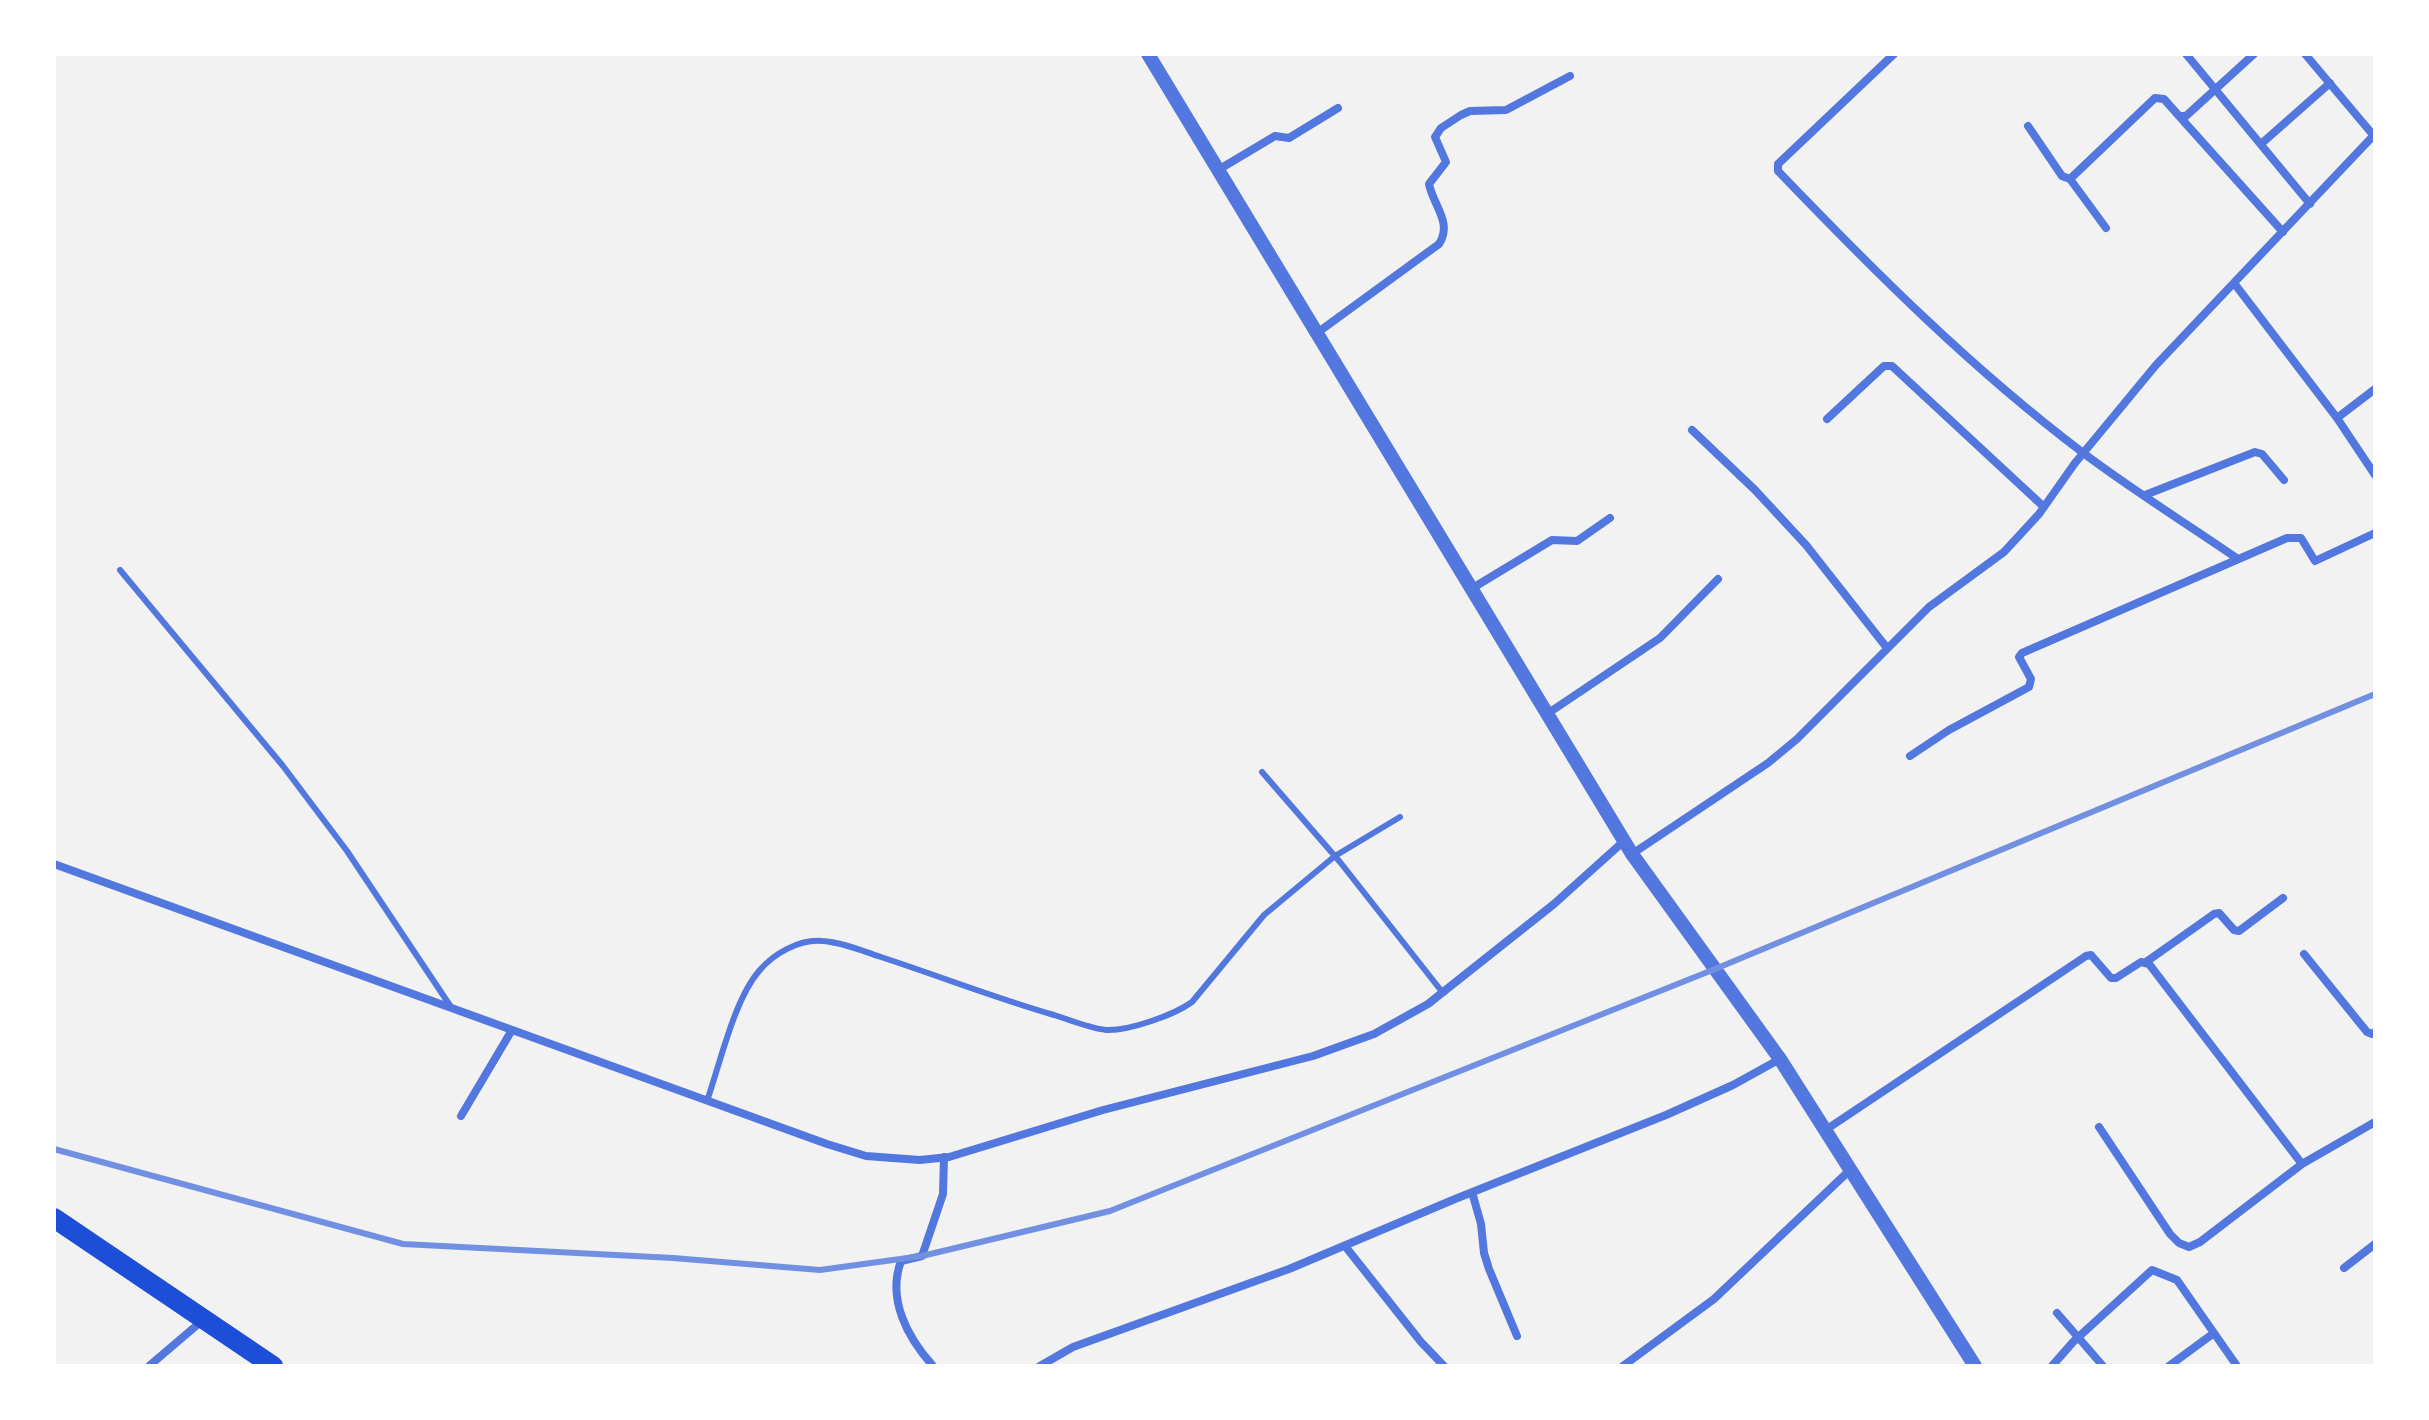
<!DOCTYPE html>
<html>
<head>
<meta charset="utf-8">
<style>
  body { margin:0 }
  #map { position:relative; width:2429px; height:1420px; overflow:hidden; background:#f2f2f2; font-family:"Varela Round",sans-serif }
  canvas { display:block }
  .frame { position:absolute; inset:0; border:56px solid #fff; pointer-events:none }
</style>
</head>
<body>
<div id="map">
<canvas width="2429" height="1420"></canvas>
<div class="frame"></div>
</div>
<script>
const g = document.querySelector('canvas').getContext('2d');
g.lineJoin = 'round';
function strokePath(path, color, width, dash) { g.strokeStyle = color; g.lineWidth = width; g.lineCap = dash ? 'butt' : 'round'; g.setLineDash(dash || []); g.stroke(path); }
strokePath(new Path2D(`
  M120 570 283 766 347 851 451 1007
  M1262 772 1340 862 1443 993
  M707 1101C720 1064 734 1000 759 971 773 954 799 939 822 941 842 942 862 951 881 957 939 976 995 998 1054 1015 1070 1020 1089 1028 1106 1030 1129 1031 1174 1015 1192 1002L1264 915 1335 856 1400 817`), '#5277de', 6);
strokePath(new Path2D(`
  M1894 54 1778 164V171C1874 271 1971 368 2082 452 2132 490 2186 523 2238 559
  M2186 54 2310 204
  M2305 54 2374 136
  M2179 116 2283 232
  M2028 126 2062 176 2070 179 2155 98 2164 99 2179 116H2186L2254 54
  M2261 144 2330 83
  M1218 170 1275 136 1289 138 1338 108
  M2070 179 2106 228
  M2234 283 2337 418 2375 475
  M1317 333 1439 244C1453 223 1433 205 1429 184L1446 162 1435 137 1441 128 1461 115 1470 111 1506 110 1570 76
  M2337 418 2375 389
  M1827 419 1884 366H1892L2044 507
  M1692 430 1755 490 1806 545 1887 648
  M2145 495 2255 452 2262 454 2284 480
  M1471 589 1552 540 1577 541 1610 518
  M1547 714 1660 638 1718 579
  M1910 756 1949 730 2029 687 2031 679 2019 657 2022 653 2287 538H2301L2315 561 2375 533
  M1632 854 1768 763 1797 739 1929 607 2004 552 2039 514 2075 463 2156 365 2375 134
  M54 864 827 1144 866 1156 920 1160 949 1157 1103 1110 1313 1056 1374 1034 1428 1004 1554 904 1624 841
  M2304 954 2367 1032 2372 1034 2375 1032
  M2146 962 2214 914 2219 913 2234 930 2239 931 2283 898
  M461 1116 512 1030
  M2099 1127 2170 1234 2179 1243 2189 1247 2200 1242 2302 1164 2375 1122
  M1827 1129 2086 956 2091 955 2111 978H2116L2141 962 2149 964 2302 1164
  M1472 1192 1481 1224 1484 1253 1489 1269 1517 1336
  M1345 1246 1421 1342 1444 1366
  M2344 1268 2375 1244
  M2057 1313 2103 1366
  M149 1366 203 1320
  M933 1366C907 1337 887 1299 901 1261L922 1256 943 1194 944 1157
  M1040 1366 1073 1347 1289 1269 1455 1199 1666 1115 1733 1085 1780 1059
  M1623 1366 1714 1299 1851 1169
  M2052 1366 2073 1342 2152 1270 2177 1280 2237 1366
  M2169 1366 2214 1333`), '#5277de', 8);
strokePath(new Path2D(`
  M1148 54 1632 854 1780 1059 1975 1366`), '#5277de', 14);
strokePath(new Path2D(`
  M54 1218 273 1366`), '#1d4ed8', 20);
strokePath(new Path2D(`
  M54 1149 403 1244 673 1258 820 1270 922 1256 1110 1211 1715 969 2375 694`), '#7290e2', 6);
</script>
</body>
</html>
